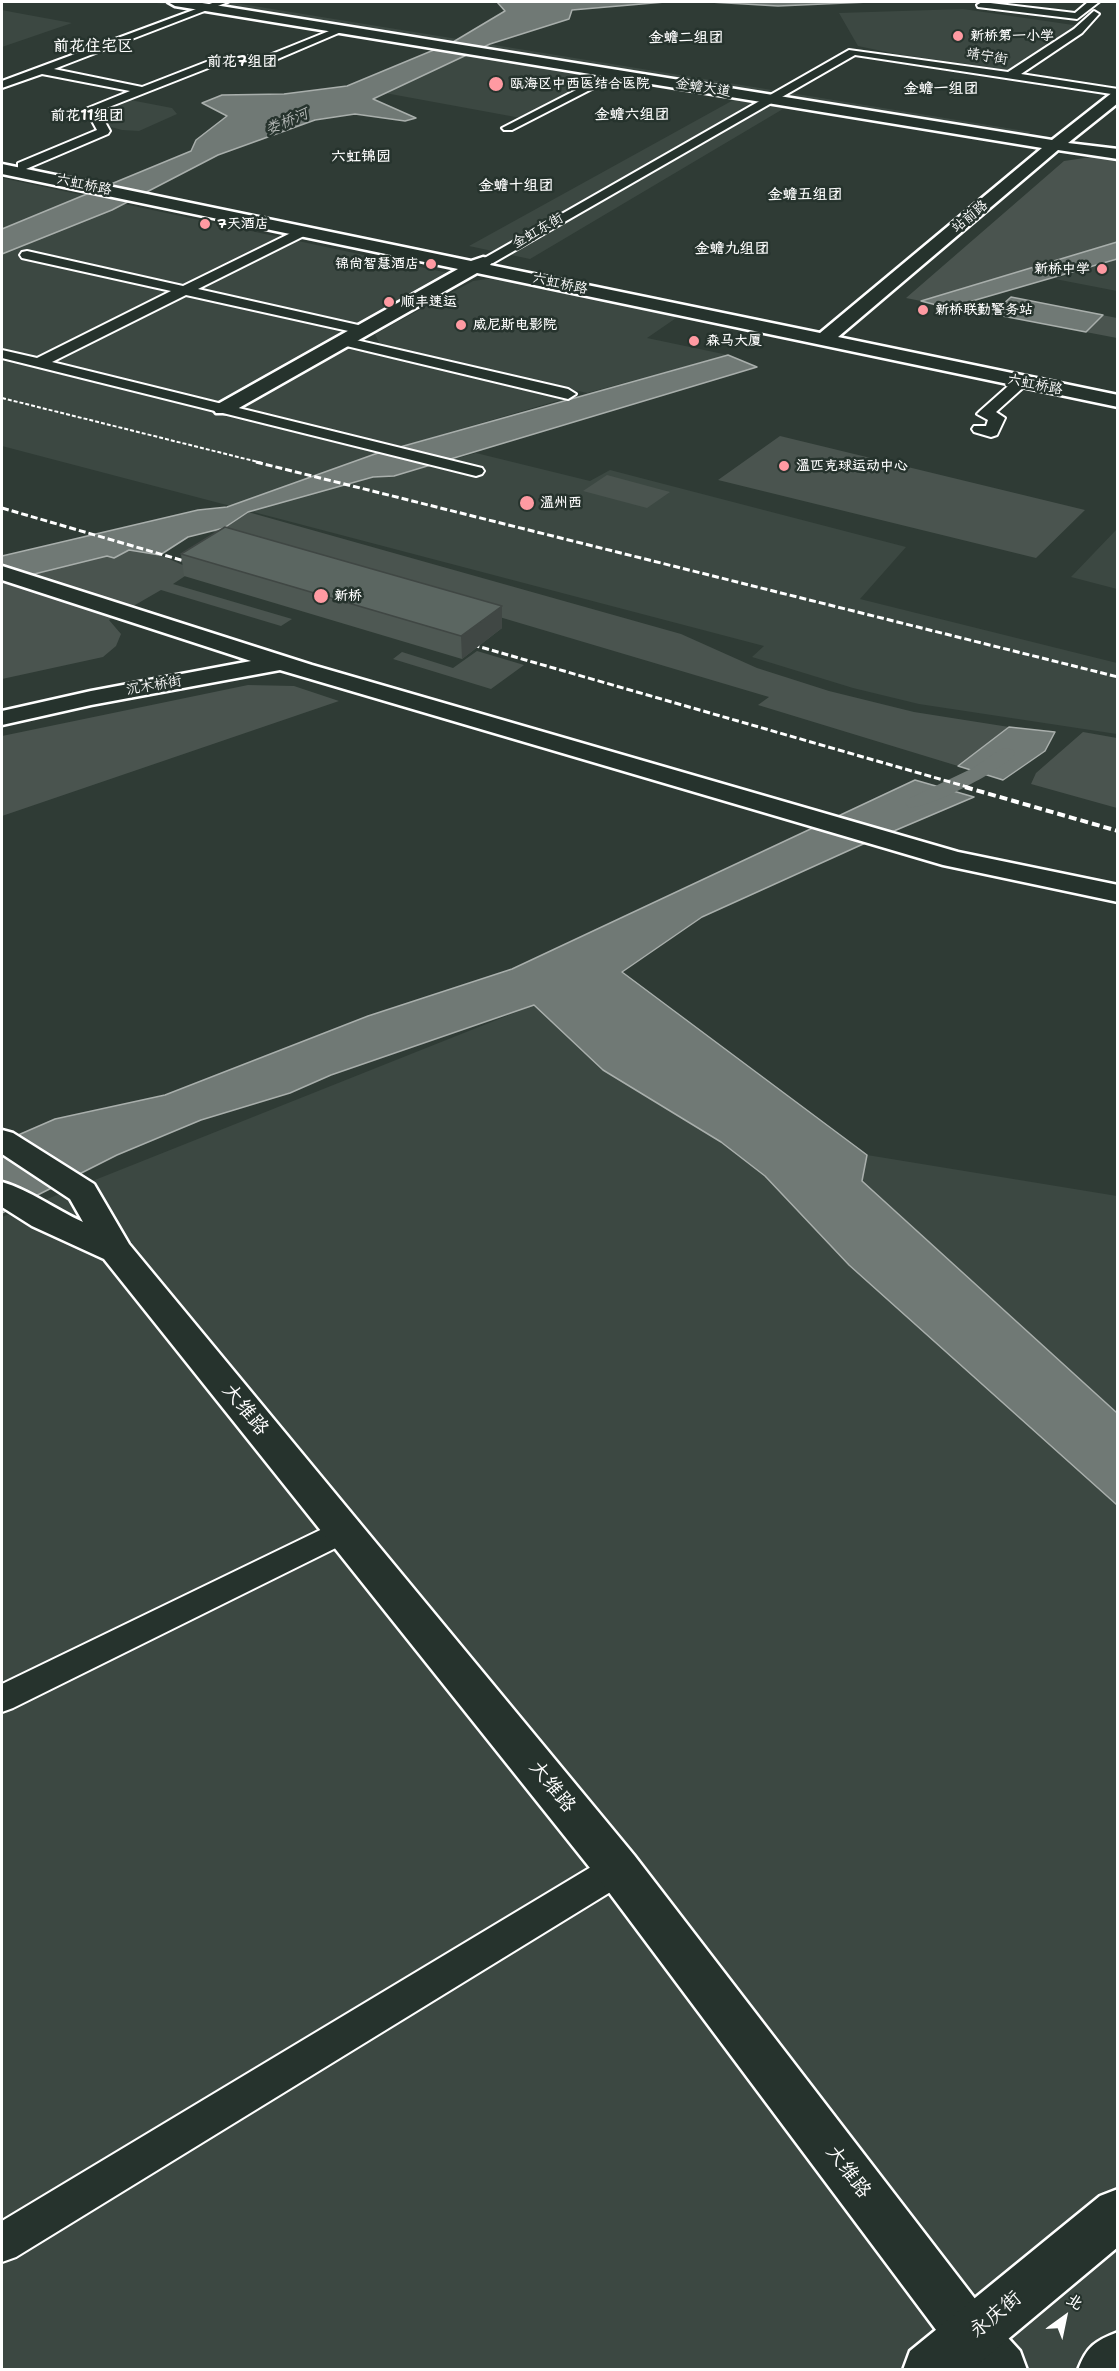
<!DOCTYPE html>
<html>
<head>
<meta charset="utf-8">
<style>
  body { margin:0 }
  #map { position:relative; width:1119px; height:2371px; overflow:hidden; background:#2f3b35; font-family:"Shantell Sans","LXGW WenKai TC",sans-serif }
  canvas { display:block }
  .frame { position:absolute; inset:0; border:3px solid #fff; pointer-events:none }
  .north { position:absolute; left:1035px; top:2287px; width:60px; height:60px; -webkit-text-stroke:4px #26332d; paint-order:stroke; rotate:33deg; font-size:16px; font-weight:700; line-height:24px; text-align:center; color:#fff }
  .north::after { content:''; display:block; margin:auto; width:21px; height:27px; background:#fff; clip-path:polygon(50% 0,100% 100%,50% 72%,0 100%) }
</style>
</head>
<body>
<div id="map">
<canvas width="1119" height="2371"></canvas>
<div class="frame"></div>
<div class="north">北</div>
</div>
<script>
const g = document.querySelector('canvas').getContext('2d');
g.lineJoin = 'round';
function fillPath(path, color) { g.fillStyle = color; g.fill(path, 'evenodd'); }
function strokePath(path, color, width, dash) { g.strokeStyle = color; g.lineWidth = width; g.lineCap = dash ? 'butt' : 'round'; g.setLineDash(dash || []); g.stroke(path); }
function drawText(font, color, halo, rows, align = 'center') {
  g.font = font + ' "Shantell Sans","LXGW WenKai TC",sans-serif'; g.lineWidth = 5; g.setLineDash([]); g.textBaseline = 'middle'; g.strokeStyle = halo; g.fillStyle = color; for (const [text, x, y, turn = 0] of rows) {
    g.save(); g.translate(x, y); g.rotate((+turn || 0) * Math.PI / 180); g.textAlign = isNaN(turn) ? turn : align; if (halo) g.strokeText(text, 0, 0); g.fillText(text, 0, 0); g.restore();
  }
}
fillPath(new Path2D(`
  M150 2H229L1031 132 1014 143 788 106 530 259 469 246 737 98 604 76 521 118 385 93 470 53Z
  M963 9 1080 26 1008 70 896 54 858 46 839 13Z
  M2 10 12 12 72 23 2 47Z
  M125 99 172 108 177 114 139 131 122 130 104 125 98 109Z
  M2 178 453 274 329 343 567 398 375 454 341 469 394 476 476 453 590 481 610 470 906 547 860 599 1117 663V734L919 704 853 688 752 657 764 646 2 446Z
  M1117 259V291L1055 279Z
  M494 278 679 316 647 338 728 355 587 393 380 345 375 334 473 281Z
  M1117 529V589L1071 577Z
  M534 1005 867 1155 1117 1196V2369L2 2370V1217Z`), '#3c4842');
fillPath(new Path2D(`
  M1098 156 1117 160V242L921 301 906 298 1064 161Z
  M1011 297 1117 318V338L992 314Z
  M780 436 1085 510 1036 558 718 480Z
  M607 475 670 492 647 508 583 491Z
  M248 512 681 634 757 668 829 691 914 712 1009 727 958 766 758 705 769 697 213 532 224 528Z
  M129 550 160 555 194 570 173 584 292 619 281 626 161 590 109 620 121 634 116 646 103 657 2 679V582L108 556 114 558Z
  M477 651 524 665 491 689 393 659 402 652 453 668Z
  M248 685 294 686 339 701 2 816V736Z
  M1083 732 1117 738V808L1031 784 1036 773Z`), '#4a544f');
const water = new Path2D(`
  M497 2H665L572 10 569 19 490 44 373 99 416 118 405 121 355 114 315 120 218 155 112 210 2 254V229L191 151 196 140 227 116 202 103 222 95 284 94 347 86 453 42 505 11Z
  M710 2H869L778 6Z
  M1117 242V259L948 308 921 301Z
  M1011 297 1103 315 1086 332 992 314Z
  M728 355 757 367 394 476 373 477 248 512 224 528 188 537 160 555 129 550 114 558 107 556 2 582V556L198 510 227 507 375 454Z
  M1009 727 1055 732 1045 751 1003 780 958 766Z
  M915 780 974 797 861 845 702 917 622 972 867 1155 862 1181 1117 1413V1505L849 1265 765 1176 721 1142 603 1070 534 1005 331 1075 290 1093 201 1120 117 1155 2 1213V1142L55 1119 165 1095 368 1016 512 969Z`);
fillPath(water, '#707975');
strokePath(water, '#a9afac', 1.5);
fillPath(new Path2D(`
  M1006 748 1013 750 1015 754C1005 769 925 811 908 807L905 803 908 799 973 768 999 750Z`), '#707975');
const street = new Path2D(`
  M215 2H228L54 69 142 87 219 57 267 56 339 27 348 29 273 61 221 63 99 111 110 131 108 134 26 169H18V163L97 130 86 110 88 108 130 91 42 74 2 88V81Z
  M982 2 1075 13 1088 2H1099L1077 19 978 7 977 5Z
  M1094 11 1099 14 1082 33 1021 74 1118 89V95L855 55 493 263 488 264 481 260 849 50 1008 72 1074 29Z
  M615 70 619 71V75L512 130H504L502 128Z
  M303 227 310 231 308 234 198 289 367 327 369 330 367 333 362 334 186 295 52 362 482 468 484 471 482 474 476 476 2 358V350L37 358 171 291 22 258 20 255 22 252 27 251 183 286Z
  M343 337 568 389 576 394 568 399 338 344 336 341 338 338Z
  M1021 377 1026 379 1029 382 1026 385 996 412 1005 418 997 435 991 437 974 432 972 429 974 426H986L988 420 977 414 980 411 1016 379Z
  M343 1519 354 1523 358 1531 354 1539 13 1708 2 1712V1684Z
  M618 1854 630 1858 635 1869 630 1880 16 2257 2 2262V2221L606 1858Z`);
const secondary = new Path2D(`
  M168 2H196L1052 140 1113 92 1118 91V103L1068 143 1118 149V159L1058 150 838 337 1118 395V407L477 273 230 413H216L213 409 216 405 458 269 2 174V164L471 261 483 257 489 258 492 262 490 265 820 333 1042 148 175 6Z
  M2 566 312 665 958 852 1118 885V902L943 865 280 670 91 705 2 725V711L91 691 251 661 2 580Z
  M2 1130 13 1133 94 1184 129 1244 634 1855 989 2317 1020 2351 1027 2370H966L602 1883 104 1259 32 1226 2 1207V1182C30 1190 56 1210 83 1222L70 1199 2 1154Z`);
const primary = new Path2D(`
  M1118 2189V2247L971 2370H903L910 2351 1100 2196Z
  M1118 2332V2370H1078C1087 2346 1095 2341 1118 2332Z`);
strokePath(street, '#fff', 4);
strokePath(secondary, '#fff', 5);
strokePath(primary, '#fff', 5);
fillPath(street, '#26332d');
fillPath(secondary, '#26332d');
fillPath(primary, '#26332d');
strokePath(new Path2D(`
  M2 398 262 463`), '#fff', 2, [4, 2]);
strokePath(new Path2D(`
  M256 462 1118 677
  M2 508 198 565
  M463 642 971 788`), '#fff', 3, [7, 3]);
strokePath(new Path2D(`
  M965 787 1118 831`), '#fff', 4, [8, 4]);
fillPath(new Path2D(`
  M181 554 502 606V628L462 659 184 576Z`), '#4e5853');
fillPath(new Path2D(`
  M502 606V628L462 659 461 636Z`), '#404744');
const building = new Path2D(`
  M225 527 502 606 461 636 181 554Z`);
fillPath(building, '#5b6661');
strokePath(building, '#404744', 1.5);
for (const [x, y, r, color] of [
  [958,36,6,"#ff9aa2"],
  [496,84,8,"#ff9aa2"],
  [205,224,6,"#ff9aa2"],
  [431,264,6,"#ff9aa2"],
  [1102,269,6,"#ff9aa2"],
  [389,302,6,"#ff9aa2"],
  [923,310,6,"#ff9aa2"],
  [461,325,6,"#ff9aa2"],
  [694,341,6,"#ff9aa2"],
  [784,466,6,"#ff9aa2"],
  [527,503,8,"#ff9aa2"],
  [321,596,8,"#ff9aa2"]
]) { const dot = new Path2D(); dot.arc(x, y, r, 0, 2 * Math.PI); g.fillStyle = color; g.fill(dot); strokePath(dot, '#26332d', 2); }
drawText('bold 14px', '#fff', '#26332d', [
  ["新桥第一小学",970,36],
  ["瓯海区中西医结合医院",510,84],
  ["7天酒店",217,224],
  ["锦尚智慧酒店",419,264,"right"],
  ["新桥中学",1090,269,"right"],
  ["顺丰速运",401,302],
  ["新桥联勤警务站",935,310],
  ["威尼斯电影院",473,325],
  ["森马大厦",706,341],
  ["温匹克球运动中心",796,466],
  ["温州西",540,503],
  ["新桥",334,596]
], 'left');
drawText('14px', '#fff', '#26332d', [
  ["靖宁街",987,57,9],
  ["金蟾大道",703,88,9],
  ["六虹桥路",84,185,12],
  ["站前路",970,217,-40],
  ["金虹东街",538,231,-30],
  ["六虹桥路",560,284,12],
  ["六虹桥路",1035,385,11],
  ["沉木桥街",154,686,-10]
]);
drawText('bold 15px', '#fff', '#26332d', [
  ["金蟾二组团",686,38],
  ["前花7组团",242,62],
  ["金蟾一组团",941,89],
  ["金蟾六组团",632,115],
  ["前花11组团",87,116],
  ["六虹锦园",361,157],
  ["金蟾十组团",516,186],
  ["金蟾五组团",805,195],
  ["金蟾九组团",732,249]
]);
drawText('italic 15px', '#b8bcba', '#26332d', [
  ["娄桥河",287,122,-23]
]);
drawText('bold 16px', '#fff', '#26332d', [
  ["前花住宅区",93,47]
]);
drawText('20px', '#fff', '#26332d', [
  ["大维路",245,1410,51],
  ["大维路",552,1787,51],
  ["大维路",848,2172,53],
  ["永庆街",996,2315,-40]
]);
</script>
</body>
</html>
